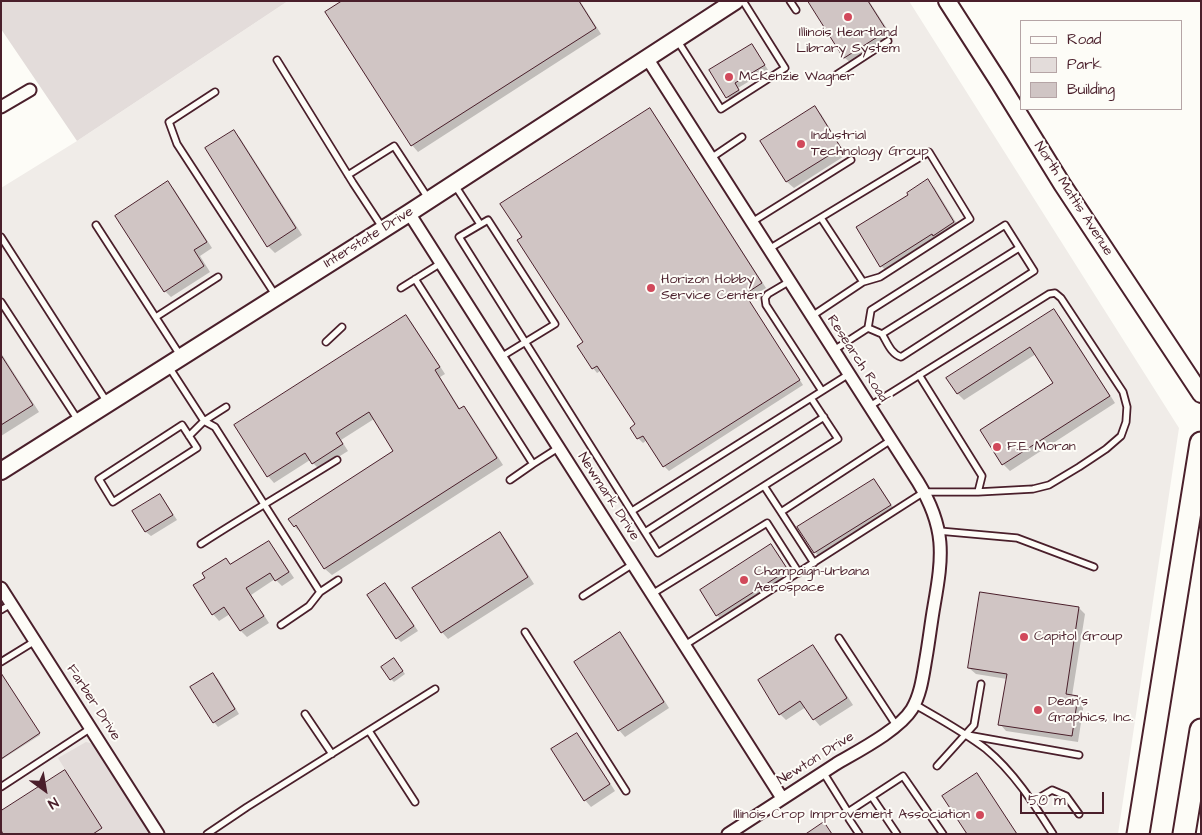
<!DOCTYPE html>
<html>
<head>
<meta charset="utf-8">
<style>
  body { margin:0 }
  #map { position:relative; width:1202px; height:835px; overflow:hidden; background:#fdfcf7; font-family:"Architects Daughter",sans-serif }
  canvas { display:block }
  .frame { position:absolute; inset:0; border:2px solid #4a1f2b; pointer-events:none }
  .legend { position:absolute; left:1020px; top:20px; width:162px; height:90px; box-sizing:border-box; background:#fdfcf7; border:1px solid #b5a4a5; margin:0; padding:6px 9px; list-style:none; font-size:15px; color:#4a1f2b }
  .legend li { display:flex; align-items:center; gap:10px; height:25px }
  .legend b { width:25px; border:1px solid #b5a4a5 }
  .north { position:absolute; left:20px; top:765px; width:50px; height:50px; -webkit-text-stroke:4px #fdfcf7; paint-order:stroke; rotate:148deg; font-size:14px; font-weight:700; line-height:20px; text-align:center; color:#4a1f2b }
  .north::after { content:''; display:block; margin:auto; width:18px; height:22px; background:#4a1f2b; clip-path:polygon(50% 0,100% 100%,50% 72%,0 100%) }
  .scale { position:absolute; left:1020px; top:792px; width:84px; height:22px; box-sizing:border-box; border:2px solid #4a1f2b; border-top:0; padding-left:6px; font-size:15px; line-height:18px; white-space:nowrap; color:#4a1f2b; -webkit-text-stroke:4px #fdfcf7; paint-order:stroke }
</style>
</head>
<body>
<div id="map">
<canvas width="1202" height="835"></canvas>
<div class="frame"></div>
<ul class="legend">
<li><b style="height:6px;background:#fdfcf7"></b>Road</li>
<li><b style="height:14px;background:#e3dcda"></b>Park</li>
<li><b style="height:14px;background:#d0c5c4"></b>Building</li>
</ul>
<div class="north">N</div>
<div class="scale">50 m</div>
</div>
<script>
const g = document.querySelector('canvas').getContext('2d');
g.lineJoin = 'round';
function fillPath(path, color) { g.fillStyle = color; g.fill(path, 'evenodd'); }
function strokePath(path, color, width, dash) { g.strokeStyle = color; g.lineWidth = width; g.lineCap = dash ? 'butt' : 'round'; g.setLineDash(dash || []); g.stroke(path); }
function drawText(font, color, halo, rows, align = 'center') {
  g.font = font + ' "Architects Daughter",sans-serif'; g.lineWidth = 4; g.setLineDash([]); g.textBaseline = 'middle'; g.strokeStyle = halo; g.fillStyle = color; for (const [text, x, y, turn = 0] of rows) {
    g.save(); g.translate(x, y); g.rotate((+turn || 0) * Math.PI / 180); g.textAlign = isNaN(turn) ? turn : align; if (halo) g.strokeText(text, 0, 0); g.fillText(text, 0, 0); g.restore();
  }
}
fillPath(new Path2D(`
  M288 1H909L1179 428 1118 834H1V188L77 141Z`), '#f0ece8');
fillPath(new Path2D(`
  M1 1H288L77 141 1 29Z
  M86 742 94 744 151 834H93L102 828 58 758Z`), '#e3dcda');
fillPath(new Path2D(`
  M344 1H580L601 34 418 152 412 145Z
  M813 1H869L893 38 852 64 845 58 811 3Z
  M751 45 756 50 768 70 738 88 743 95 732 101 727 97Z
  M814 108 821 114 846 155 794 188 787 182 762 141Z
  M650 109 654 114 766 288 748 299 803 385 669 471 664 466 647 440 643 443 638 438 637 425 602 370 597 373 593 368 584 343 523 237Z
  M233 132 240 138 302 235 275 253 268 246 206 149Z
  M927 181 934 187 960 229 888 272 881 266 910 195Z
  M168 183 174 189 212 248 200 256 210 272 171 297 165 291Z
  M1053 310 1060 317 1115 403 1010 471 1003 464 981 430 1055 383 1036 354 964 400 958 394 948 378Z
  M406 316 412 323 445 374 440 377 460 409 464 407 470 414 503 465 332 575 325 569 302 532 301 533 294 526 290 519 395 451 374 419 341 440 348 451 319 469 310 460 274 483 268 476Z
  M1 353 39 412 1 436Z
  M874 480 880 487 896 512 821 559 815 552Z
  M160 495 164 500 177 520 151 536 146 532 133 512Z
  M500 534 506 540 534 584 448 639 442 632Z
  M268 542 274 548 294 578 282 586 275 579 251 595 269 623 247 637 241 631 230 614 219 621 213 614 195 586 207 578 226 559 231 565Z
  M771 546 777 552 793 577 723 622 717 615Z
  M385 584 390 589 418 631 401 642 397 638Z
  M1079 608 1085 614 1072 696 1078 697 1084 703 1078 742 1006 731 1000 724 1007 679 976 674 969 668Z
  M620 634 626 640 669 708 625 737 619 730Z
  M813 646 819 653 853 705 820 726 814 719 806 707 786 720 780 714Z
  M397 662 405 674 394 682 391 679Z
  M213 675 218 679 239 714 218 727 214 722Z
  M7 683 40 735 1 760V685Z
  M577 734 583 741 615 791 591 807 585 800Z`), '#0003');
const building = new Path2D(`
  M342 1H579L596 28 411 146 325 12Z
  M808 1H868L887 31 844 58Z
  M752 44 765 65 735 83 739 90 726 98 709 70Z
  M815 106 841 148 786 182 760 141Z
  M650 108 762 283 745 294 800 380 663 467 643 436 637 439 630 428 635 424 597 366 592 369 577 346 583 342 517 240 522 237 500 204Z
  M234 130 296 228 267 247 205 148Z
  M928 179 954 222 933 236 932 234 880 267 856 227 908 195 907 193Z
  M168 181 207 242 194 250 204 266 164 292 115 216Z
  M1054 309 1110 396 1002 465 980 430 1053 383 1030 347 957 394 946 378Z
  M406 315 440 367 435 370 459 409 464 406 497 458 324 569 296 525 294 527 288 519 393 451 369 412 336 433 343 444 312 464 305 453 267 477 234 425Z
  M1 355 33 405 1 425Z
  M874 479 891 505 814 553 797 527Z
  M160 494 173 515 145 532 132 511Z
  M500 532 528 577 441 633 412 588Z
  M269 541 289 572 275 581 270 573 246 588 264 616 240 631 224 607 212 615 193 585 205 578 202 573 226 558 230 564Z
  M771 544 788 570 716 616 700 590Z
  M385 583 414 626 396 639 367 595Z
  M980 592 1079 607 1066 694 1078 696 1072 736 998 725 1007 674 968 668Z
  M620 632 664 702 618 731 574 662Z
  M813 645 847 698 813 720 800 701 779 715 758 680Z
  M394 658 403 671 390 680 381 667Z
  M1 673 40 733 1 759Z
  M213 673 235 709 213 723 190 687Z
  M577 733 610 784 584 801 551 749Z
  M65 770 102 828 93 834H3L1 830V811Z
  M977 773 1017 834H967L942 796Z
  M824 822 832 834H806Z`);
fillPath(building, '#d0c5c4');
strokePath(building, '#4a1f2b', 1);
const lane = new Path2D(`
  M790 1 796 10
  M677 40 721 109 785 68 743 1
  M277 60 353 183 382 227
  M836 75 888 41
  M215 92 169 122 177 144 276 296
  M711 158 742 137
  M348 175 394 146 428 198
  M454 184 480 224
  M821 218 863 282
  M752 222 851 160
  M96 225 180 355
  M1 237 107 402
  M769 249 929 152 970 219 880 277 863 282 812 316
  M415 279 533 464 510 480
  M790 281 768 294 765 298 766 305 822 391
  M401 288 441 263
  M1 302 78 420
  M156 317 218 277
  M868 328 882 334 1019 248
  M326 342 342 327
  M834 350 868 328 871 310 1005 225 1034 271 901 357C891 354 887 342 882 334
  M501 357 555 324 488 220 459 237C526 342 591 448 658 553L838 439 811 398
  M169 367 204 421 215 427 320 592
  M919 375 982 476 978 492
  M182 425 197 448 113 502 99 479Z
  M189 436 204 421 226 407
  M533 464 558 448
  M764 486 781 512
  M632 511 849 374
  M939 531 1017 538 1094 567
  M645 532 824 417
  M201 544C246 515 292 488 337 460
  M814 563 781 512 891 440
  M652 594 767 523 799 573
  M583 596 633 564
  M1 610 11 604
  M281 625 309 606 320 592 338 580
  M525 632 626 791
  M839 638 896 725
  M685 645 924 492H978L1033 489 1049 485 1079 467 1106 449 1121 436 1126 422 1127 407 1123 392 1061 298 1055 293 1049 294 870 406
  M1 662 35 641
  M914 704C938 718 964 732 986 749 1014 772 1034 804 1053 834
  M305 714 332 754
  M369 731 415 802
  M967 735 1079 755
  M937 766 974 725 981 684
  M823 772 848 812 903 776 943 834
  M1 787 91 728
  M872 797 897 834
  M1032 802 1052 790 1066 796 1079 814
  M848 811 849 819 859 834
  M207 834 247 807 435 689`);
const street = new Path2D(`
  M647 58 918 482C946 528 943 555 934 606 931 623 929 641 926 658 923 675 921 694 912 709 899 730 858 751 836 764 800 787 764 811 728 834
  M1 107 30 90
  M409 213 782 798
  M1 588 158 834`);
const secondary = new Path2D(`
  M947 1 999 82 1062 184 1201 394
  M1 471 409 213 735 1`);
const highway = new Path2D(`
  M1138 834 1201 443
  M1184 834 1201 730`);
strokePath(lane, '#4a1f2b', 9);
strokePath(street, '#4a1f2b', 15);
strokePath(secondary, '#4a1f2b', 20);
strokePath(highway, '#4a1f2b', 25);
strokePath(lane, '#fdfcf7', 5.5);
strokePath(street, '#fdfcf7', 11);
strokePath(secondary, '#fdfcf7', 16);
strokePath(highway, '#fdfcf7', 21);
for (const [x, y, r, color] of [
  [848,17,5,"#d1495b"],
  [729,77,5,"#d1495b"],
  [801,144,5,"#d1495b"],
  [651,288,5,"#d1495b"],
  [997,447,5,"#d1495b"],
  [744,580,5,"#d1495b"],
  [1024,637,5,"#d1495b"],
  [1038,710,5,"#d1495b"],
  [980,815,5,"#d1495b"]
]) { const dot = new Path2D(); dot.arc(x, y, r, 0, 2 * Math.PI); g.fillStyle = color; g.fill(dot); strokePath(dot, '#fdfcf7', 2); }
drawText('14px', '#4a1f2b', '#fdfcf7', [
  ["Illinois Heartland",848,33,"center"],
  ["Library System",848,49,"center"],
  ["McKenzie Wagner",739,77],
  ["Industrial",811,136],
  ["Technology Group",811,152],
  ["Horizon Hobby",661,280],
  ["Service Center",661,296],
  ["F.E. Moran",1007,447],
  ["Champaign–Urbana",754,572],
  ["Aerospace",754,588],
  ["Capitol Group",1034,637],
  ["Dean's",1048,702],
  ["Graphics, Inc.",1048,718],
  ["Illinois Crop Improvement Association",970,815,"right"]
], 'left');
drawText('14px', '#4a1f2b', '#fdfcf7', [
  ["North Mattis Avenue",1073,199,57],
  ["Interstate Drive",369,238,-32],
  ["Research Road",857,359,57],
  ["Newmark Drive",608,497,57],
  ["Farber Drive",93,703,57],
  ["Newton Drive",816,759,-32]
]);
</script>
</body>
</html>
